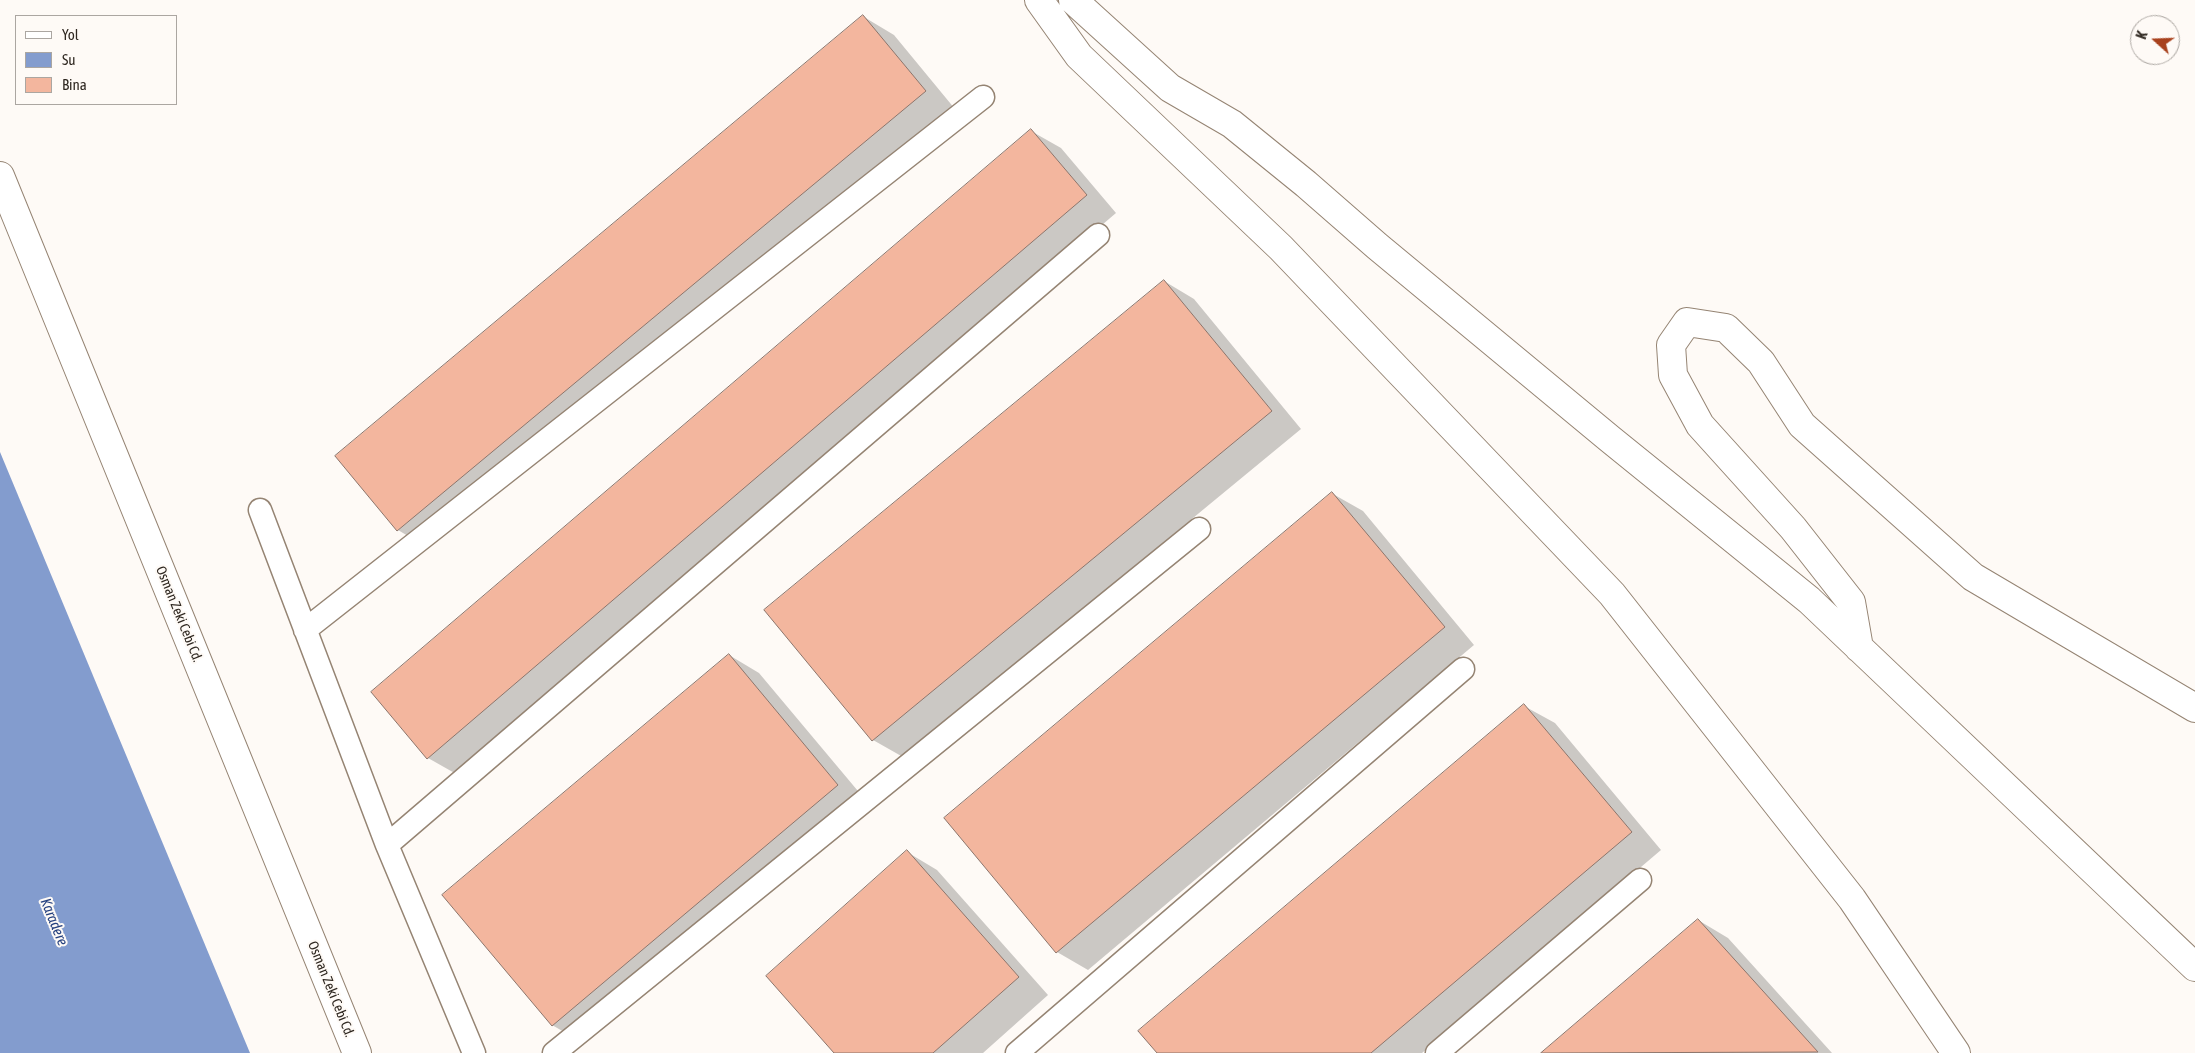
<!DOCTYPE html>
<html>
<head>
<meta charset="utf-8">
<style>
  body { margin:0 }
  #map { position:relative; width:2195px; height:1053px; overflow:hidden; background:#fefaf6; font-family:"Asap Condensed",sans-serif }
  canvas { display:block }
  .legend { position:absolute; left:15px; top:15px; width:162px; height:90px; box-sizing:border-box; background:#fefaf6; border:1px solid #aba6a1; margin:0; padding:6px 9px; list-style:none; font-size:15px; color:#2f2821 }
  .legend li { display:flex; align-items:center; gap:10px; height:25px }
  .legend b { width:25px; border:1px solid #aba6a1 }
  .north { position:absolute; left:2130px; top:15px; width:50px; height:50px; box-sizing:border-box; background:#fefaf6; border:1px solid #aba6a1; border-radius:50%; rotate:290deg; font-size:14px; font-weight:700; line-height:20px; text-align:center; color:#2f2821 }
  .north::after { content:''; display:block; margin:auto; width:18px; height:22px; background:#a8411d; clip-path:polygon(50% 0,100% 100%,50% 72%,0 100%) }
</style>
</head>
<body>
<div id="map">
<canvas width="2195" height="1053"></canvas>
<ul class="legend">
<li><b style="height:6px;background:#fff"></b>Yol</li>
<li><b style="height:14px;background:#839cce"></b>Su</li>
<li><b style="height:14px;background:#f3b69e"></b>Bina</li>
</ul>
<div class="north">K</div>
</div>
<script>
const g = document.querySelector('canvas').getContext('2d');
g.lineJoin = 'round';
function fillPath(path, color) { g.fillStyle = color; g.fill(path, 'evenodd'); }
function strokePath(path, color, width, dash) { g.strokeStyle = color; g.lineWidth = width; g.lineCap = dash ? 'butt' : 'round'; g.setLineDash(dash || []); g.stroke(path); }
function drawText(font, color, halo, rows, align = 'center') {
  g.font = font + ' "Asap Condensed",sans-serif'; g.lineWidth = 4; g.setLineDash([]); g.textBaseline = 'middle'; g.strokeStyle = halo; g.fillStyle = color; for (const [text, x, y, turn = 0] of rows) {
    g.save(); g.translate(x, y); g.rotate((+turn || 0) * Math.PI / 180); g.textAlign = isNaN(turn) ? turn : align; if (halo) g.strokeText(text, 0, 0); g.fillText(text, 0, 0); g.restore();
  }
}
fillPath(new Path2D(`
  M0 452 250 1053H0Z`), '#839cce');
fillPath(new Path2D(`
  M864 17 894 35 955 109 428 548 398 530Z
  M1031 131 1061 148 1116 213 458 775 428 758Z
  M1164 281 1194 299 1301 429 903 757 873 740Z
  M1333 494 1363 511 1474 645 1088 970 1057 952 946 819Z
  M729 655 759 673 868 803 583 1043 552 1025Z
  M1524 706 1555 723 1661 850 1422 1053H1158Z
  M907 852 937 870 1048 995 983 1053H836Z
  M1698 920 1728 938 1832 1053H1543Z`), '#0003');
const building = new Path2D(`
  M863 15 926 91 397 531 335 456Z
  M1031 129 1087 195 427 759 371 692Z
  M1164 280 1272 411 872 741 764 610Z
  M1332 492 1445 627 1056 953 944 818Z
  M729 654 838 785 552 1026 442 895Z
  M1524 704 1632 832 1371 1053H1157L1138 1031Z
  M907 850 1019 977 933 1053H834L766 976Z
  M1698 919 1818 1052 1541 1053Z`);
fillPath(building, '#f3b69e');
strokePath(building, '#8c756b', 1);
const lane = new Path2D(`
  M260 510 387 845 474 1053
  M305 630 983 97
  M387 845 1098 235
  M554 1053 1199 529
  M1017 1053 1463 669
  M1437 1053 1640 880`);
const street = new Path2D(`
  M1039 0 1079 56 1281 248 1612 594 1852 899 1956 1053
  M1073 0 1170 88 1232 124 1306 184 1377 246 1610 439 1809 600 2195 967
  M1859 648 1851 602 1793 528 1700 425 1673 375 1671 345 1687 322 1726 328 1761 362 1802 425 1973 577 2195 708`);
const secondary = new Path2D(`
  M0 176 357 1053`);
strokePath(lane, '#958473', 25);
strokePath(street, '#958473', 30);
strokePath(secondary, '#958473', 30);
strokePath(lane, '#fff', 22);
strokePath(street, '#fff', 28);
strokePath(secondary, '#fff', 28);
drawText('14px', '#2f2821', '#fefaf6', [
  ["Osman Zeki Cebi Cd.",179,614,68],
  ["Osman Zeki Cebi Cd.",331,989,68]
]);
drawText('italic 15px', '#26417f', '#fefaf6', [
  ["Karadere",54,922,68]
]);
</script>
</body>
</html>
